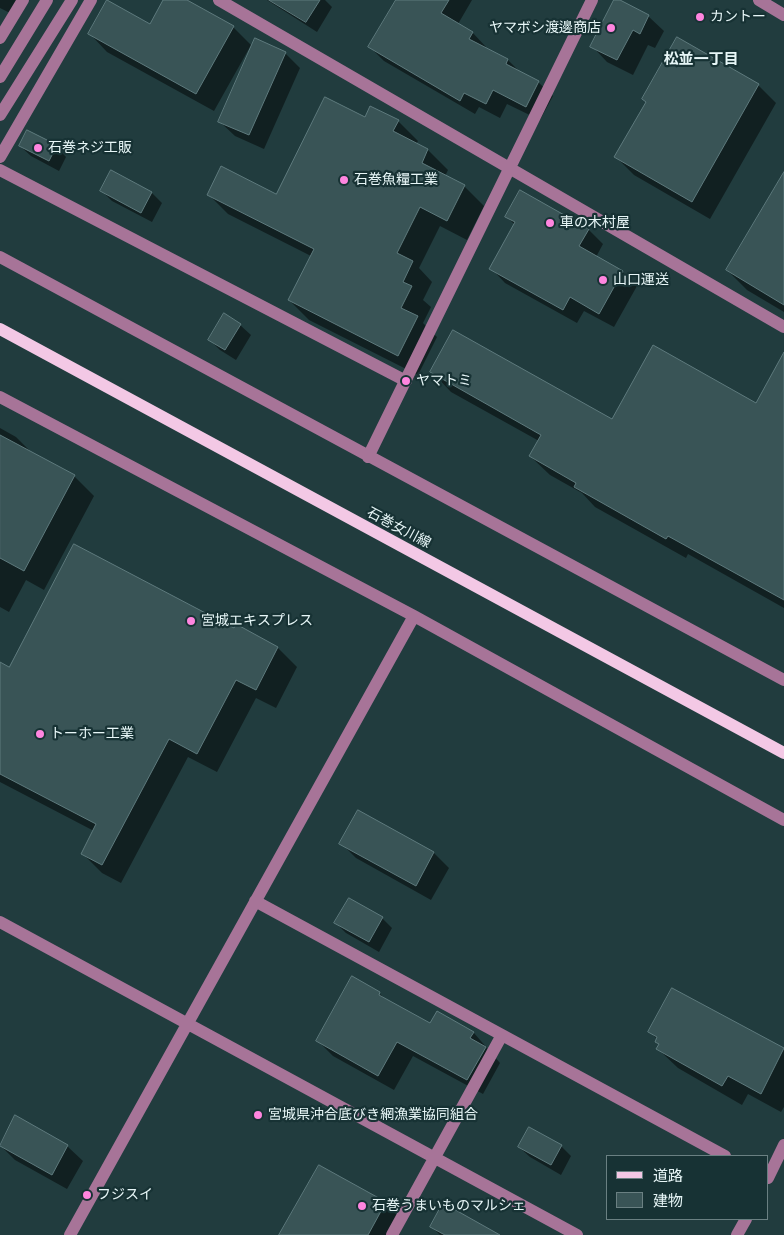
<!DOCTYPE html>
<html>
<head>
<meta charset="utf-8">
<style>
  body { margin:0 }
  #map { position:relative; width:784px; height:1235px; overflow:hidden; background:#213c3e; font-family:Quicksand,"Noto Sans JP",sans-serif }
  canvas { display:block }
  .legend { position:absolute; left:606px; top:1155px; width:162px; height:65px; box-sizing:border-box; background:#173234; border:1px solid #6a8082; margin:0; padding:6px 9px; list-style:none; font-size:15px; color:#e7f6f7 }
  .legend li { display:flex; align-items:center; gap:10px; height:25px }
  .legend b { width:25px; border:1px solid #6a8082 }
</style>
</head>
<body>
<div id="map">
<canvas width="784" height="1235"></canvas>
<ul class="legend">
<li><b style="height:6px;background:#f3c8e5"></b>道路</li>
<li><b style="height:14px;background:#395456"></b>建物</li>
</ul>
</div>
<script>
const g = document.querySelector('canvas').getContext('2d');
g.lineJoin = 'round';
function fillPath(path, color) { g.fillStyle = color; g.fill(path, 'evenodd'); }
function strokePath(path, color, width, dash) { g.strokeStyle = color; g.lineWidth = width; g.lineCap = dash ? 'butt' : 'round'; g.setLineDash(dash || []); g.stroke(path); }
function drawText(font, color, halo, rows, align = 'center') {
  g.font = font + ' Quicksand,"Noto Sans JP",sans-serif'; g.lineWidth = 4.5; g.setLineDash([]); g.textBaseline = 'middle'; g.strokeStyle = halo; g.fillStyle = color; for (const [text, x, y, turn = 0] of rows) {
    g.save(); g.translate(x, y); g.rotate((+turn || 0) * Math.PI / 180); g.textAlign = isNaN(turn) ? turn : align; if (halo) g.strokeText(text, 0, 0); g.fillText(text, 0, 0); g.restore();
  }
}
fillPath(new Path2D(`
  M0 0H27L18 17 0 8Z
  M165 0H184L233 27 251 45 214 111 107 52 90 34 150 26Z
  M267 0H325L332 7 317 32Z
  M397 0H472L458 24 472 32 486 47 485 49 508 60 521 73 538 82 553 96 540 120 507 104 500 118 479 107 475 114 384 61 370 47Z
  M615 0 648 16 664 31 655 48 648 45 633 75 607 62 592 46Z
  M285 53 300 68 264 149 235 136 219 121Z
  M758 85 776 103 710 219 634 175 616 157 647 103Z
  M365 119 398 121 418 141 416 144 428 150 448 170 445 176 464 186 484 206 467 240 440 226 419 268 432 282 423 300 431 307 423 323 437 337 418 375 309 320 289 300 311 256 228 214 208 194 277 196Z
  M20 146H56L66 157 59 171 31 156Z
  M784 175V312L747 290 727 270Z
  M102 191 152 193 162 203 152 222 112 201Z
  M521 192 589 230 603 244 596 257 622 272 637 286 614 327 584 311 577 323 505 283 491 268 515 225 507 217Z
  M240 325 251 335 236 360 220 350 210 340Z
  M432 372 613 421 756 405 784 373V608L688 554 686 558 595 507 582 493 550 475 530 456 539 441 451 392Z
  M0 428 16 437 33 454 74 476 94 496 44 590 26 580 9 612 0 607Z
  M236 626 278 648 297 667 276 708 256 698 217 772 188 757 121 883 102 873 83 854 94 831 0 782V672L10 669 234 630Z
  M358 812 434 853 449 868 431 900 356 858 341 843Z
  M382 918 392 928 379 952 346 933 336 923Z
  M673 989 784 1049V1107L781 1112 748 1094 742 1105 678 1068 658 1049 660 1045 658 1040 650 1032Z
  M379 993 387 1001 430 1025 437 1012 474 1033 500 1063 483 1094 413 1056 394 1090 333 1056 318 1041Z
  M15 1117 67 1146 83 1161 67 1189 15 1160 0 1145Z
  M561 1146 571 1156 561 1175 530 1157 519 1147Z
  M319 1166 385 1203 405 1223 399 1235H281Z
  M432 1227 491 1235H440Z`), '#0007');
const building = new Path2D(`
  M107 0 150 24 163 0H187L234 26 196 94 88 34Z
  M269 0H320L306 22Z
  M396 0H449L441 13 473 32 469 39 508 59 506 64 539 81 526 107 493 90 486 104 464 93 460 101 368 47Z
  M614 0H620L649 15 640 34 633 30 617 60 590 47Z
  M677 37 759 84 692 202 614 157 646 102 642 99Z
  M255 38 286 52 249 135 218 122Z
  M325 97 365 117 370 106 399 120 393 131 428 149 422 163 465 185 447 221 420 207 397 253 413 261 403 282 412 286 401 308 418 316 398 356 288 300 314 249 207 195 221 166 276 194Z
  M27 130 57 145 49 161 19 146Z
  M111 170 152 192 141 213 100 191Z
  M784 172V305L726 270Z
  M520 190 589 229 579 246 623 271 599 314 570 297 563 310 489 269 515 222 505 217Z
  M224 313 241 324 225 350 208 340Z
  M453 330 612 419 653 345 756 403 784 352V600L668 536 666 539 574 487 576 483 529 456 541 435 430 372Z
  M0 435 75 475 24 571 0 558Z
  M74 544 234 628 236 624 278 647 256 690 236 680 197 754 169 739 102 865 81 854 96 824 0 774V662L9 667Z
  M358 810 434 852 416 886 339 844Z
  M349 898 383 917 369 942 334 923Z
  M352 976 380 992 379 995 430 1023 437 1011 474 1032 470 1038 486 1047 467 1080 397 1042 378 1076 316 1041Z
  M672 988 784 1048 761 1094 728 1076 722 1086 656 1049 659 1044 655 1042 657 1037 648 1032Z
  M15 1115 68 1145 52 1175 0 1146Z
  M529 1127 562 1145 551 1165 518 1147Z
  M319 1165 386 1202 368 1235H279Z
  M443 1203 500 1235H445L430 1227Z`);
fillPath(building, '#395456');
strokePath(building, '#5e7a7d', 1);
strokePath(new Path2D(`
  M219 0 784 327
  M759 0 784 15
  M0 38 23 0
  M0 77 47 0
  M0 115 72 0
  M0 157 91 0
  M0 170 406 381
  M0 257 784 680
  M0 397 414 616 784 820
  M368 457 592 0
  M255 901 725 1156
  M0 922 577 1235
  M768 1178 784 1145
  M70 1235 414 616
  M392 1235 502 1035
  M737 1235 746 1219`), '#a77498', 12);
strokePath(new Path2D(`
  M0 329 784 753`), '#f3c8e5', 12);
for (const [x, y, r, color] of [
  [700,17,5,"#ff85df"],
  [611,28,5,"#ff85df"],
  [38,148,5,"#ff85df"],
  [344,180,5,"#ff85df"],
  [550,223,5,"#ff85df"],
  [603,280,5,"#ff85df"],
  [406,381,5,"#ff85df"],
  [191,621,5,"#ff85df"],
  [40,734,5,"#ff85df"],
  [258,1115,5,"#ff85df"],
  [87,1195,5,"#ff85df"],
  [362,1206,5,"#ff85df"]
]) { const dot = new Path2D(); dot.arc(x, y, r, 0, 2 * Math.PI); g.fillStyle = color; g.fill(dot); strokePath(dot, '#173234', 2); }
drawText('14px', '#e7f6f7', '#173234', [
  ["カントー",710,17],
  ["ヤマボシ渡邊商店",601,28,"right"],
  ["石巻ネジ工販",48,148],
  ["石巻魚糧工業",354,180],
  ["車の木村屋",560,223],
  ["山口運送",613,280],
  ["ヤマトミ",416,381],
  ["宮城エキスプレス",201,621],
  ["トーホー工業",50,734],
  ["宮城県沖合底びき網漁業協同組合",268,1115],
  ["フジスイ",97,1195],
  ["石巻うまいものマルシェ",372,1206]
], 'left');
drawText('14px', '#e7f6f7', '#173234', [
  ["石巻女川線",399,528,28]
]);
drawText('bold 15px', '#e7f6f7', '#173234', [
  ["松並一丁目",701,59]
]);
</script>
</body>
</html>
